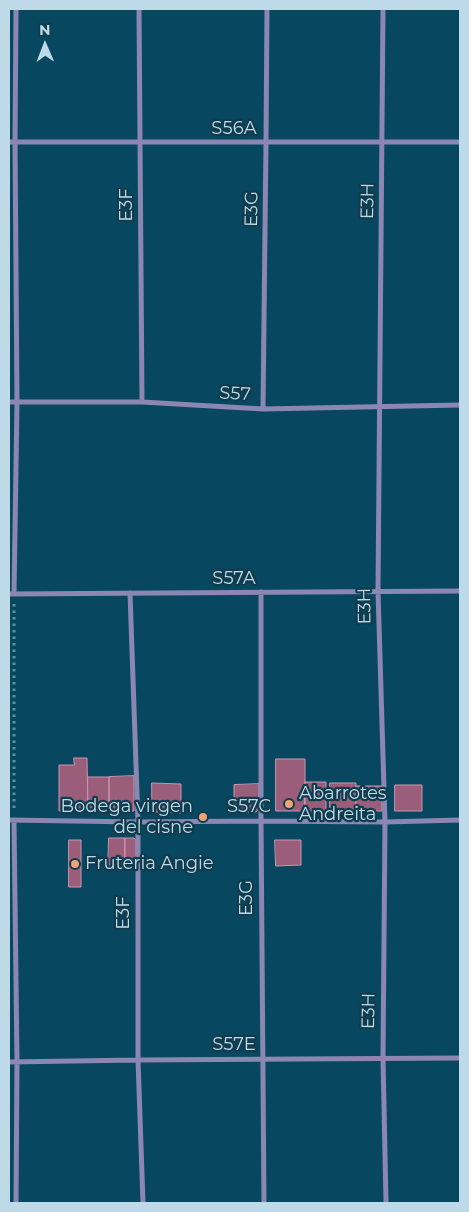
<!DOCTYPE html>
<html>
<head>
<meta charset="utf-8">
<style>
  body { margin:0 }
  #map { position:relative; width:469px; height:1212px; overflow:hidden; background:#074860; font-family:Montserrat,sans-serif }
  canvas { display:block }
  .frame { position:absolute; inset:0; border:10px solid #bedae8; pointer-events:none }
  .north { position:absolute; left:20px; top:20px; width:50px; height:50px; -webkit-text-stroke:4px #103c4e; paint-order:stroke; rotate:359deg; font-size:14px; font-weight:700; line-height:20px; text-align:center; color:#bedae8 }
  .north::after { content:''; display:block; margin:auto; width:18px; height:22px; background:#bedae8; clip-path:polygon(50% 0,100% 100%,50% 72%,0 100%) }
</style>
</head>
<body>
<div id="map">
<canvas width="469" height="1212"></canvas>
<div class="frame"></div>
<div class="north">N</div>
</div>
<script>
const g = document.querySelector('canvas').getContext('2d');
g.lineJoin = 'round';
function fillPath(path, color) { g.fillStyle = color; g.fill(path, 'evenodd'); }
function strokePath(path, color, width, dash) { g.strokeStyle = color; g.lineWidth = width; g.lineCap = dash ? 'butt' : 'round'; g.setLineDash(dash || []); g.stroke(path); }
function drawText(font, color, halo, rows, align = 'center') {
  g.font = font + ' Montserrat,sans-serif'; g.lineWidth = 4.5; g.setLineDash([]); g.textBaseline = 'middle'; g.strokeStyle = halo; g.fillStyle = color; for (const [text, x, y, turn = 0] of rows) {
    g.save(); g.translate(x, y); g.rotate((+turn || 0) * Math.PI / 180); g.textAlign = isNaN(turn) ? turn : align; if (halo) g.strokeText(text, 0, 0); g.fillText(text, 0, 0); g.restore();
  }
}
const building = new Path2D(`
  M74 758H87L88 811H59V765H74Z
  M276 759H305V811H276Z
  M134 776V811H109V777Z
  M88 777H109V811H88Z
  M305 782H326V811H305Z
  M152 783 181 784V813L155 812 152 807Z
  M330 783H356V811H330Z
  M259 784V809L256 812H234V785Z
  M395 785H422V811H395Z
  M356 786H382V811H356Z
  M109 838H125V868H108Z
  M125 838H134L136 840V863H125Z
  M69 840H81V887H69Z
  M275 840H301V865L276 866Z`);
fillPath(building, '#9a5e7b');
strokePath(building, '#ca94ad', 1);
strokePath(new Path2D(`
  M14 604V811`), '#5e8ea1', 3, [2.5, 4]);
strokePath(new Path2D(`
  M139 9 142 402
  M383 9 378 591 385 822 383 1058 386 1203
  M9 142H460
  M9 402H142L263 409 460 405
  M263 409 266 142 267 9
  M261 592V821L264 1203
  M130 593 138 822V1060L143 1203
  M9 594 460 591
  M14 594 17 402 15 142 16 9
  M9 820 138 822 261 821 385 822 460 820
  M14 820 17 1062 16 1203
  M9 1062 138 1060 460 1058`), '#8c86b2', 5);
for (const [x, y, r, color] of [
  [289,804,5,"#efa377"],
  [203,817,5,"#efa377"],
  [75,864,5,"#efa377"]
]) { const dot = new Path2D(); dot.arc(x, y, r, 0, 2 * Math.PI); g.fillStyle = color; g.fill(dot); strokePath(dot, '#103c4e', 2); }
drawText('18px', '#bedae8', '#103c4e', [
  ["S56A",234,129],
  ["E3H",368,201,-89],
  ["E3F",127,205,-90],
  ["E3G",252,209,-89],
  ["S57",235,394,3],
  ["S57A",234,579],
  ["E3H",365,606,-91],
  ["S57C",249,807],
  ["E3G",247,898,-90],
  ["E3F",124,913,-90],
  ["E3H",369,1011,-89],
  ["S57E",234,1045]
]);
drawText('18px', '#bedae8', '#103c4e', [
  ["Abarrotes",299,794],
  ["Andreita",299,815],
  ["Bodega virgen",193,807,"right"],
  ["del cisne",193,828,"right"],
  ["Fruteria Angie",85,864]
], 'left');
</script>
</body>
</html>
